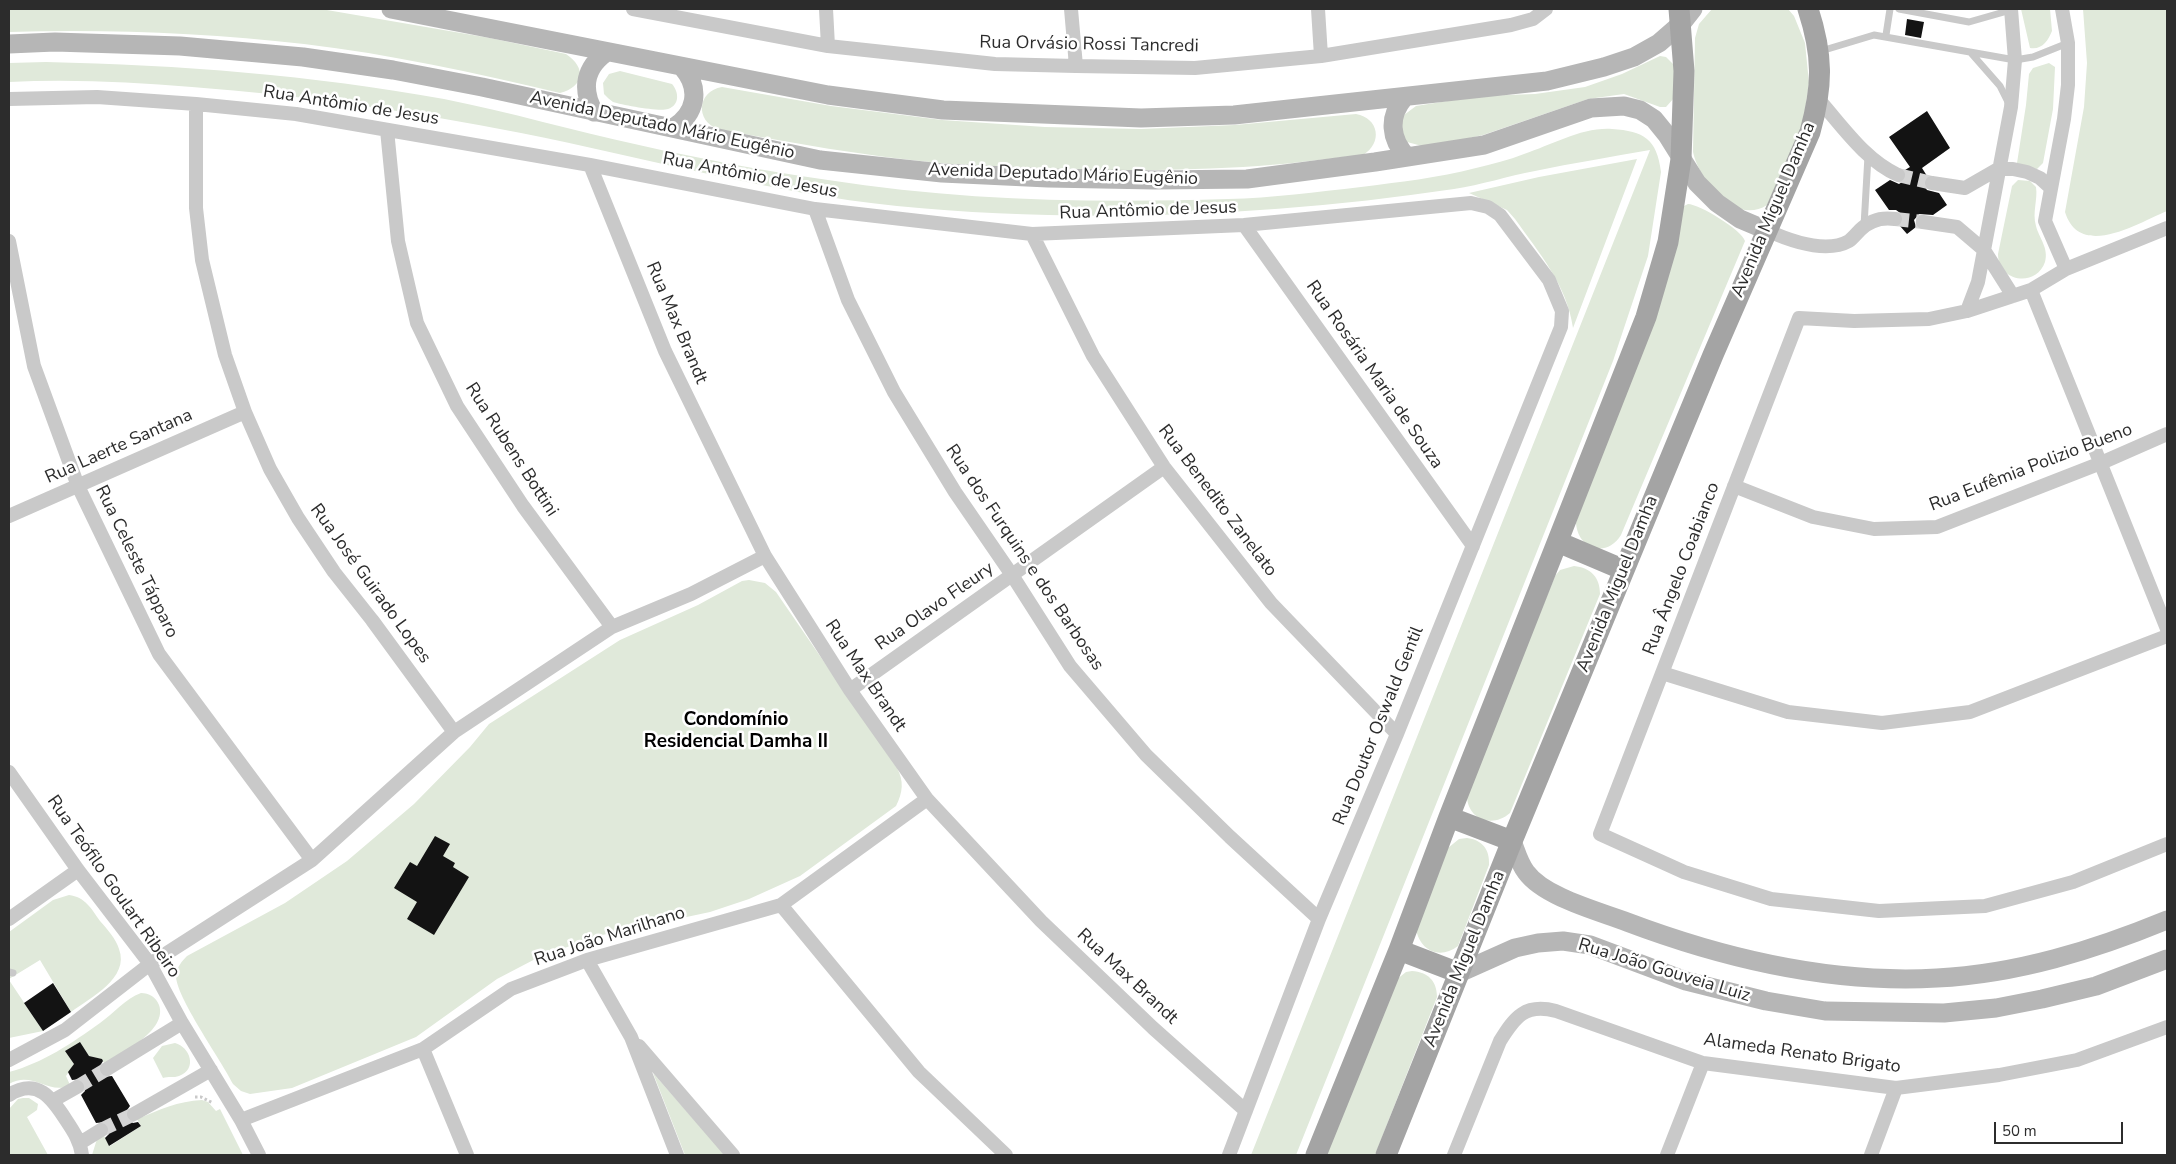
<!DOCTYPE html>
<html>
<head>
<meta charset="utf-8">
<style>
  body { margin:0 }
  #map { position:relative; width:2176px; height:1164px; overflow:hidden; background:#fff; font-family:"Nunito Sans",sans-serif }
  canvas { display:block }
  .frame { position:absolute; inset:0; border:10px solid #2c2c2c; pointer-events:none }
  .scale { position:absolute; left:1994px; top:1122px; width:129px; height:22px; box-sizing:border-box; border:2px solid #2c2c2c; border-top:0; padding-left:6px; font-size:15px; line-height:18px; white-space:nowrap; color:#2c2c2c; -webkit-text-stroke:4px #fff; paint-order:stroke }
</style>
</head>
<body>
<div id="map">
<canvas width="2176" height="1164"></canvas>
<div class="frame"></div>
<div class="scale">50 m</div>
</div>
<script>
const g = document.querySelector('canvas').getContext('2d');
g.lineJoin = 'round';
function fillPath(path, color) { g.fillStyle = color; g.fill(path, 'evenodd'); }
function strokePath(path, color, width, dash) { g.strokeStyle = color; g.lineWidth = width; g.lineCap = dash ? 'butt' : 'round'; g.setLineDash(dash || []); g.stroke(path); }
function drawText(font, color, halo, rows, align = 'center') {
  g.font = font + ' "Nunito Sans",sans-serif'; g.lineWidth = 5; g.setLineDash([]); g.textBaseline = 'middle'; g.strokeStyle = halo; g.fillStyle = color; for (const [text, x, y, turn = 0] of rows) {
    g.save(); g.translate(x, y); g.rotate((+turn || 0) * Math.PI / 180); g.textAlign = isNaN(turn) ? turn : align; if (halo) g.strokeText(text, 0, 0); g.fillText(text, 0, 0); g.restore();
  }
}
fillPath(new Path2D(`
  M9 9H321L490 38 566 54C587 68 584 87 560 93 475 73 390 54 304 44 206 33 107 29 9 32Z
  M1712 9H1788L1794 16 1805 43 1809 83 1803 124 1767 205C1735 226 1699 180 1693 152L1695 38 1699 24Z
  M2021 9H2050L2052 31C2048 41 2042 50 2030 48Z
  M2083 9H2167V211C2138 223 2080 260 2065 212L2084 107 2087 63Z
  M1660 56 1666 57 1674 65V98L1666 107H1660L1624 94 1588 99 1483 135 1456 141 1422 146 1407 142 1402 136 1401 121 1404 115 1416 106 1479 96 1535 94 1585 87 1622 74Z
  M46 62C181 65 311 75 444 99 510 112 574 131 639 145 701 159 765 171 828 180 960 201 1094 203 1228 199 1272 198 1317 192 1361 187 1399 182 1438 178 1476 168 1492 164 1509 160 1524 154 1552 145 1582 127 1612 129 1644 131 1657 139 1661 172L1648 256 1613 361 1296 1155H1251L1650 150C1611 157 1573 163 1535 171 1508 176 1481 185 1454 189 1273 216 1080 224 897 206 770 193 647 158 521 133 412 112 303 95 192 87 131 82 70 79 9 82V63Z
  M2049 63 2055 67 2053 109 2043 163 2037 169 2022 167 2017 163 2026 105 2029 74 2033 68Z
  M620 71 672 84C679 92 680 105 668 109 659 112 623 105 613 102 610 100 607 97 604 94L603 83 609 74Z
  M722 87 831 106 942 120 1045 127 1141 129 1235 125 1356 114C1379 118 1383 143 1363 155 1323 159 1283 165 1243 167 1142 172 1040 172 939 163 865 156 792 143 718 129 695 121 697 91 722 87Z
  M1637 159 1573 328C1567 285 1539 253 1515 219L1507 210 1469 193 1539 177Z
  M2018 180 2030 181 2036 187C2038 200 2032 212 2036 226 2039 238 2049 248 2045 262 2036 288 1998 282 1998 254L2012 186Z
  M1688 204C1699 204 1742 230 1745 241L1621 535C1607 558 1578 550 1576 523L1684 206Z
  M1574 566C1591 568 1600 577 1600 594L1510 813C1492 829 1466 819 1467 794L1555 576 1560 570Z
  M749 580 765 583 776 592 897 768C904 781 903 792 896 806L800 876 749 899 710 912 602 935 541 956 497 979 416 1037 292 1088 250 1094 241 1091 233 1084C222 1061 175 996 176 975 177 967 182 961 187 956L285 903 347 861 414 804 470 747 489 724 620 640 698 605 742 581Z
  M1467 838C1482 840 1490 849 1489 865L1458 946C1440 960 1420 951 1416 929L1448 848 1459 839Z
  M69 895C85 897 91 908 100 921 107 929 116 939 119 949 130 978 90 998 71 1012L40 960 9 979V932L53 900Z
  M1412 971C1428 972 1437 981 1437 997L1375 1155H1325L1396 980 1406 972Z
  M9 980 43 1031 9 1038Z
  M141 993C149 993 156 997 159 1005 168 1030 122 1053 105 1064L101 1059 89 1056 80 1043 66 1051 74 1064 66 1076 70 1085C49 1096 33 1070 9 1084V1072C43 1063 72 1043 100 1023 114 1013 125 999 141 993Z
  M175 1043C190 1047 198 1069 179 1076 174 1078 168 1076 163 1078L153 1058 162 1046Z
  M653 1073 725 1155H685Z
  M23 1098H29L38 1104 37 1110 27 1117 48 1155H9V1109L18 1099Z
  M202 1100 208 1102 216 1111 220 1109 243 1155H92L97 1139 103 1134 110 1146 141 1126 137 1119C159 1110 178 1101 202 1100Z`), '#e0e9da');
fillPath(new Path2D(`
  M1907 19 1924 22 1921 38 1905 35Z
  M1927 111 1950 148 1922 168 1927 176 1923 181 1924 186 1927 190 1939 193 1947 205 1933 215 1919 214 1914 220 1916 227 1907 234 1900 226 1904 220 1903 215 1896 210H1889L1875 190 1890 180 1899 184 1905 180V170L1910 167 1889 137Z
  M435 836 450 844 443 856 455 863 453 867 469 877 434 935 407 919 417 902 394 888 410 862 417 866Z
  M53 983 71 1012 43 1031 24 1003Z
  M80 1042 89 1056 102 1059 103 1061 98 1069 99 1073 103 1077 112 1076 130 1106 125 1113 127 1119 133 1123 138 1122 141 1126 109 1146 105 1138 109 1134V1126L105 1122 96 1123 81 1095 85 1091V1083L81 1079 72 1080 68 1072 74 1064 65 1051Z`), '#131313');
strokePath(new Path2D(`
  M1898 175 1932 183
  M1895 219 1923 222
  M77 1087 107 1069
  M101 1130 134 1114`), '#d5d5d5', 14, [14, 7]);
strokePath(new Path2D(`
  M195 1097H201L213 1103`), '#c9c9c9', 3, [2.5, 2.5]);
strokePath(new Path2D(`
  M1899 9 1969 22 2011 10
  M1886 35 1890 9
  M1821 51 1874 35 2015 60 2033 57 2068 43
  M1971 53 2000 86 2008 102
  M1864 226 1868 156
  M9 972 13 973`), '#c9c9c9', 7);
strokePath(new Path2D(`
  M633 9 828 46 995 64 1076 66 1195 68 1321 56 1511 25 1533 19 1546 9
  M826 9 828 46
  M1071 9 1076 66
  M1318 9 1321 56
  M2062 9 2068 43V85L2064 119 2045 221 2066 269
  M9 99 97 97 196 104 296 114 590 165 815 209 1032 234 1244 225 1471 203 1488 207 1500 215 1549 280 1562 311 1561 327 1397 734 1319 919 1229 1155
  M1819 100C1843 127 1865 160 1898 175
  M196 104V208L202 260 225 355 245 412 270 469 298 518 334 572 372 620 454 732
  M387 130 398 241 417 323 457 406 523 506 612 627
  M590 165 665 351 765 556 850 690 927 799 1041 921 1153 1028 1246 1111
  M1932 183 1965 188 1998 169H2013L2027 172 2040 178 2051 188
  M815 209 848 300 894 392 955 492 1012 575 1070 666 1146 755 1230 837 1319 919
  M1923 222 1957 227 1984 250 2013 296
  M1244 225 1473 546
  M2167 228 2066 269 2031 290 1967 311 1929 319 1854 321 1799 318 1600 834 1684 872 1771 899 1879 911 1985 906 2073 882 2167 844
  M1766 230C1788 240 1826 254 1849 241 1853 238 1857 233 1860 230 1870 220 1882 217 1895 219
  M1032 234 1093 356 1164 467 1271 603 1397 734
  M9 241 34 366 78 486 159 654 312 860
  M2031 290 2167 629
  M1967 311 1978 282 2011 107 2015 60 2011 9
  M1734 486 1813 517 1874 529 1937 527 2101 463 2167 434
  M9 516 245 412
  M1662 673 1788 712 1882 723 1970 712 2167 636
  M850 690 1164 467
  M9 772 78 870 150 964 182 1023 241 1120 259 1155
  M781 905 919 1072 1006 1155
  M9 919 78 870
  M587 960 631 1037 677 1155
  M639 1046 733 1155
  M423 1049 467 1155
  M9 1060 65 1030 150 964 312 860 454 732 612 627 691 594 765 556
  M107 1069 182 1023
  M9 1095C37 1077 52 1098 66 1120 74 1132 80 1141 82 1155
  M54 1100 77 1087
  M134 1114 211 1070
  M241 1120 423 1049 511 989 587 960 781 905 927 799
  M80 1143 101 1130
  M1454 1155 1500 1041C1515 1017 1525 1003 1556 1011L1703 1063 1896 1088 1999 1075 2077 1060 2167 1027
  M1667 1155 1703 1063
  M1871 1155 1896 1088`), '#c9c9c9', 14);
strokePath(new Path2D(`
  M391 9 828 95 943 110 1141 118 1234 115 1547 81 1604 67 1634 57 1659 43 1682 23 1693 9
  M9 44 55 42 180 46 303 57 393 70 482 87 820 160 942 173 1048 178 1155 180 1247 179 1375 162 1484 145 1591 108 1624 106 1640 110 1654 119 1667 135 1697 183 1717 203 1740 219 1766 230
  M1404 98C1388 117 1390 139 1407 157
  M594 112C581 89 585 67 607 52
  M673 128C696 114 701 89 683 68
  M1512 841C1516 851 1519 863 1526 872 1544 897 1598 911 1627 922 1725 959 1831 984 1937 978 2017 974 2094 950 2167 920
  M1459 973 1515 948 1538 943 1563 941 1590 945 1686 981 1766 1001 1825 1011 1944 1013 1996 1008 2042 999 2096 986 2167 959`), '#b6b6b6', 19);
strokePath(new Path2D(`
  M1558 542 1624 570
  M1449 817 1512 841
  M1399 950 1459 973
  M1316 1155 1399 950 1449 817 1646 317 1668 242 1681 159 1684 71 1679 9
  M1386 1155 1512 841 1713 355 1810 132C1823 85 1823 55 1808 9`), '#a4a4a4', 21);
drawText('18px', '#2c2c2c', '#fff', [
  ["Rua Orvásio Rossi Tancredi",1089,45,1],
  ["Rua Antômio de Jesus",351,106,9],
  ["Avenida Deputado Mário Eugênio",662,126,12],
  ["Avenida Deputado Mário Eugênio",1063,175,2],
  ["Rua Antômio de Jesus",750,176,11],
  ["Avenida Miguel Damha",1774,210,-67],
  ["Rua Antômio de Jesus",1148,211,-2],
  ["Rua Max Brandt",676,323,67],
  ["Rua Rosária Maria de Souza",1374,375,55],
  ["Rua Laerte Santana",119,447,-24],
  ["Rua Rubens Bottini",511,450,57],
  ["Rua Eufêmia Polizio Bueno",2031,468,-21],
  ["Rua Benedito Zanelato",1217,501,53],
  ["Rua dos Furquins e dos Barbosas",1024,558,56],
  ["Rua Celeste Tápparo",136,562,64],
  ["Rua Ângelo Coabianco",1682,569,-69],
  ["Rua José Guirado Lopes",370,584,54],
  ["Avenida Miguel Damha",1618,584,-68],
  ["Rua Olavo Fleury",935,607,-35],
  ["Rua Max Brandt",865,676,56],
  ["Rua Doutor Oswald Gentil",1379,726,-68],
  ["Rua Teófilo Goulart Ribeiro",113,887,55],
  ["Rua João Marilhano",610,937,-18],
  ["Avenida Miguel Damha",1465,959,-68],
  ["Rua João Gouveia Luiz",1664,971,17],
  ["Rua Max Brandt",1127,977,43],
  ["Alameda Renato Brigato",1802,1054,8]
]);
drawText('bold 19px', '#000', '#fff', [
  ["Condomínio",736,720],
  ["Residencial Damha II",736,742]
]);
</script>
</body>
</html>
